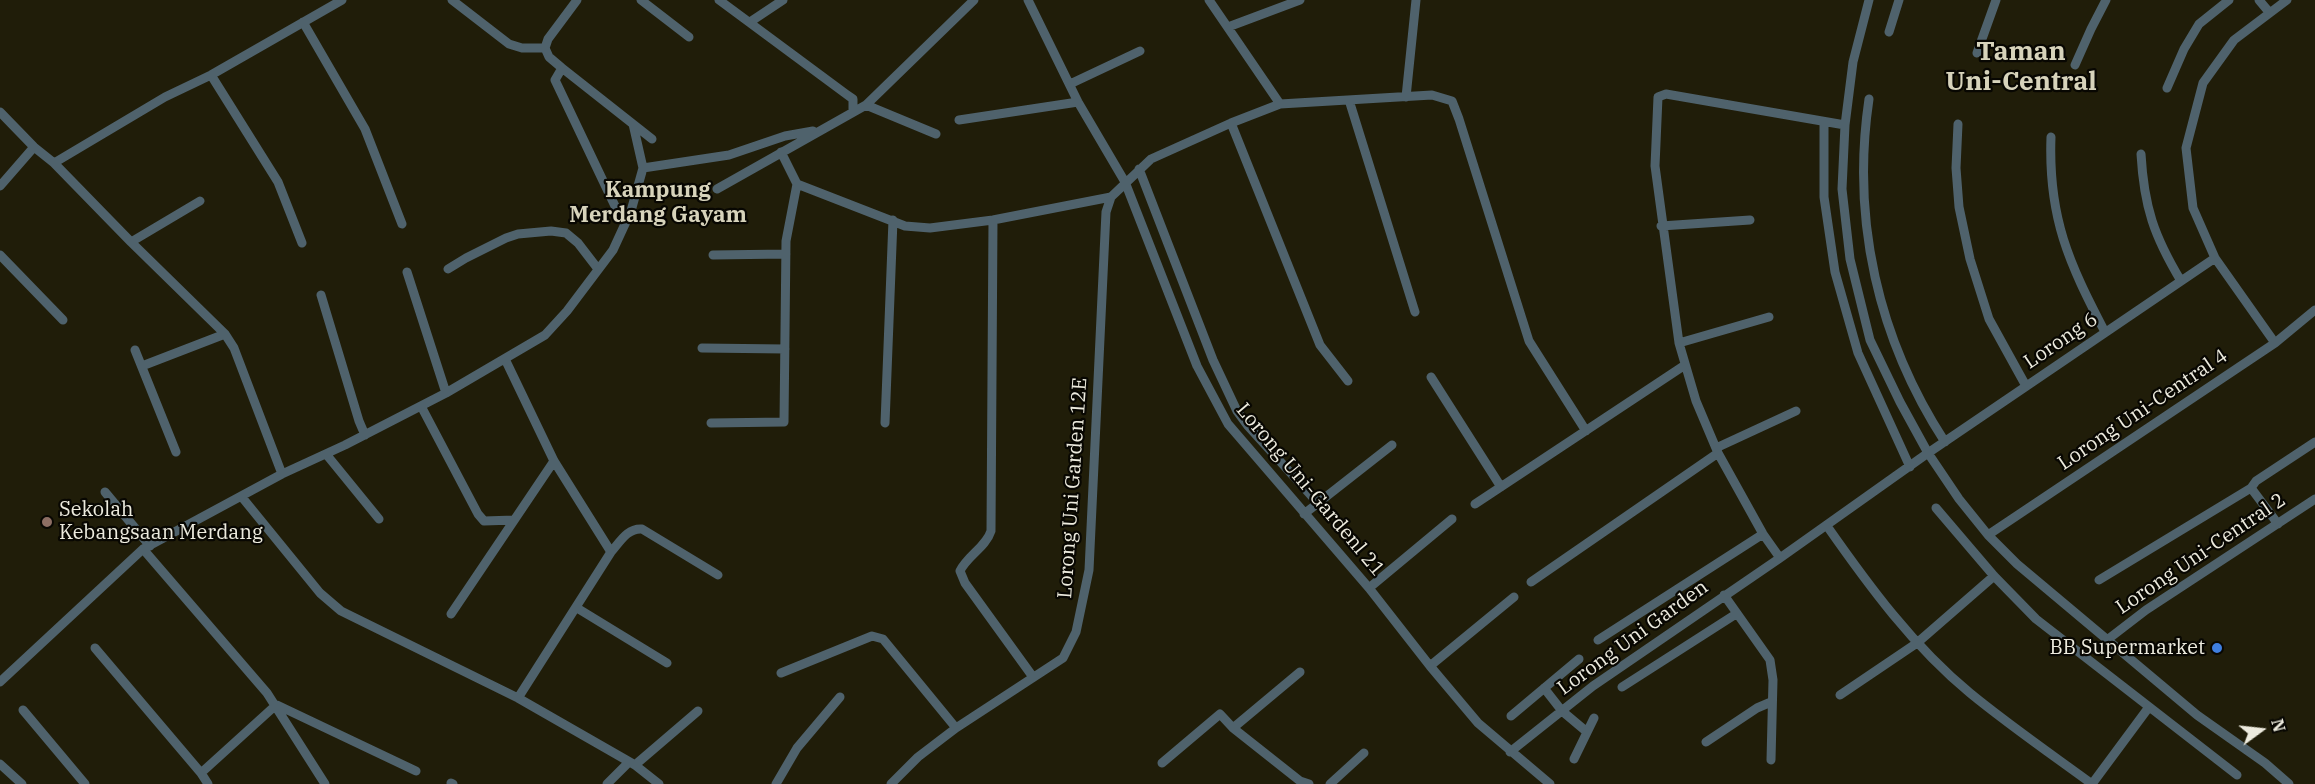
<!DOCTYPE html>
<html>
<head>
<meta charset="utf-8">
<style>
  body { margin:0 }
  #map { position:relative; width:2315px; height:784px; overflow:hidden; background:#201d09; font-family:"IBM Plex Serif",serif }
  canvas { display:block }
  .north { position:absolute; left:2231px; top:700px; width:60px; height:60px; -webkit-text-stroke:4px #080702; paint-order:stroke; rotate:75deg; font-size:16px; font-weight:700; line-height:24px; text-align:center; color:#edebde }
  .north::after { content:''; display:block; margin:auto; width:21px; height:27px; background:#edebde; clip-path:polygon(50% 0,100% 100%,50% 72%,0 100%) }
</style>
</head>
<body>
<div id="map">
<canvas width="2315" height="784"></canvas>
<div class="north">N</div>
</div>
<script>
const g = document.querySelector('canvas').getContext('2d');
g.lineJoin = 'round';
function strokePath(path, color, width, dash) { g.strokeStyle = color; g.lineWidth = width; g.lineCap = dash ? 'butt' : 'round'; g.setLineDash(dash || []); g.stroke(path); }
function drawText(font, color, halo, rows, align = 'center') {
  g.font = font + ' "IBM Plex Serif",serif'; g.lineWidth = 4.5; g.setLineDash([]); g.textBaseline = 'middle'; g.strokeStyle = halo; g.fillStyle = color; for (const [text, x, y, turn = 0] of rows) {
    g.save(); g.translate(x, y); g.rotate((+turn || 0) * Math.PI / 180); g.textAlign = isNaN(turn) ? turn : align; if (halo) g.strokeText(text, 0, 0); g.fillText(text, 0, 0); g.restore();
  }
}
strokePath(new Path2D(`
  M452 0 509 44 522 48H545
  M641 0 689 37
  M719 0 846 94 853 99V111
  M1028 0 1078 102 1125 182 1197 366 1228 424 1369 588 1430 666 1478 723 1550 784
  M1209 0 1280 104
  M1869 0 1853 62 1845 125 1842 189 1850 259 1870 340 1900 402 1928 453 1959 499 1988 535 2017 564 2197 715 2265 763 2289 784
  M2259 0 2269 12
  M303 22 365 129 402 224
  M750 22 783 0
  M1228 27 1300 0
  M1889 32 1899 0
  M545 48 549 57 562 68 652 139
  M545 48 548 39 577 0
  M1977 53 1996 0
  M2075 65 2091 29 2106 0
  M562 68 555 80 615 206
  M211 75 278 182 302 243
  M1070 84 1140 51
  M2167 88 2184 49 2199 24 2229 0
  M1406 97 1416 0
  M1869 99C1851 220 1878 339 1945 442
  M1349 100 1415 312
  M866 105 936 134
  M0 112 34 147 54 163 131 242 225 334 234 348 282 474
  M959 120 1078 102
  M1824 122V197L1835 272 1858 353 1910 467
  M1231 123 1320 345 1348 381
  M1958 124 1956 168 1959 207 1970 259 1989 319 2026 386
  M2051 137C2048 218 2069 263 2105 332
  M2141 154C2144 207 2154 236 2181 281
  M54 163 165 97 211 75 342 0
  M643 168 729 155 785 136 813 131
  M1139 169 1213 360 1237 411 1248 426 1317 502
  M797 184 905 226 930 228 993 220 1111 197 1151 159 1231 123 1280 104 1432 95 1452 101 1459 119 1529 341 1586 431
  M0 186 34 147
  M717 189 866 105 974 0
  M993 220 991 531C986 547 967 556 960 571L965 583 1033 677
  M1661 226 1750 220
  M131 242 200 201
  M0 255 63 320
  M713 255 786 254
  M448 269 466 258 506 238 518 234 551 231 566 233 578 243 598 269
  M407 272 446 393
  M321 295 359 421 365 435
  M1679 343 1769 317
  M2275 343 2215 258 2193 208 2186 148 2203 83 2234 40 2287 0
  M702 348 785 349
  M135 350 176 452
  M505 359 554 461 611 552
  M142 366 225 334
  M1431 377 1501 487
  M421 406 478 514 484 521 514 520
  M711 423 784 422 786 241 797 184 781 152
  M885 423 893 220
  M1716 448 1796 411
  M326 454 379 519
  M2251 488 2278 524
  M105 492 150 546
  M241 496 320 593 341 611 518 698 635 765 659 784
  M1475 504 1685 365
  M1936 508 1994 576 2036 619 2237 775
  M1304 514 1392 445
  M1827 526C1869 586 1913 646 1970 693 2009 725 2051 754 2092 784
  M1988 535 2275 343 2315 310
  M143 549 267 693 325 784
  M1780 558 1763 534 1718 453 1696 401 1679 343 1655 166 1658 97 1666 94 1845 125
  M2099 580 2251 488 2256 481 2315 442
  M1531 582 1718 453
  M1369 588 1452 519
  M1724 595 1770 660 1773 680 1771 760
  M577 608 667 663
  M451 614 554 461
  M1598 640 1763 534
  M2107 640 2146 610 2315 499
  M95 648 201 773 208 784
  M1430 666 1514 597
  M781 673 872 636 883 639 956 728
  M0 682 143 549 282 474 345 445 446 393 545 335 567 311 613 250 631 211 643 168 633 124
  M1622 687 1736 614
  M1544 688 1562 711 1587 732
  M1840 695 1917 643 1994 576
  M518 698 611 552C620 542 627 528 642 529L718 575
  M277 705 416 771
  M23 710 85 784
  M1511 716 1579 659
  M1233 728 1300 672
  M1706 742 1757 708 1771 702
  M1510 752 1593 686 1780 558 1928 453 2215 258
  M1574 759 1594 718
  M1162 763 1220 714 1233 728 1300 781 1309 784
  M0 764 22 784
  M635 765 698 711
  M201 773 276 705
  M451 783 453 784
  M607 784 628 763
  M776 784 797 748 840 697
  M891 784 918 757 956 728 1063 658 1076 632 1089 570 1106 212 1111 197
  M1330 784 1364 753
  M2092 784 2149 707`), '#4f626c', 9);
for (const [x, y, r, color] of [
  [47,522,6,"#8d6e63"],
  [2217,648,6,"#3f7fe0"]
]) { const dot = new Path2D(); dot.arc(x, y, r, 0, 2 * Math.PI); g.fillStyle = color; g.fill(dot); strokePath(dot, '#080702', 2); }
drawText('20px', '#edebde', '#080702', [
  ["Lorong 6",2061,341,-34],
  ["Lorong Uni-Central 4",2143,410,-34],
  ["Lorong Uni Garden 12E",1073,488,-86],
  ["Lorong Uni-Gardenl 21",1310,490,50],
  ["Lorong Uni-Central 2",2201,554,-34],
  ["Lorong Uni Garden",1633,638,-36]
]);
drawText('20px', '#edebde', '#080702', [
  ["Sekolah",59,510],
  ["Kebangsaan Merdang",59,533],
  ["BB Supermarket",2205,648,"right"]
], 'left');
drawText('bold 22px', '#d7d3bb', '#080702', [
  ["Kampung",658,191],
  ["Merdang Gayam",658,216]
]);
drawText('bold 26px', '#d7d3bb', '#080702', [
  ["Taman",2021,52],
  ["Uni-Central",2021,82]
]);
</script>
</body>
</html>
